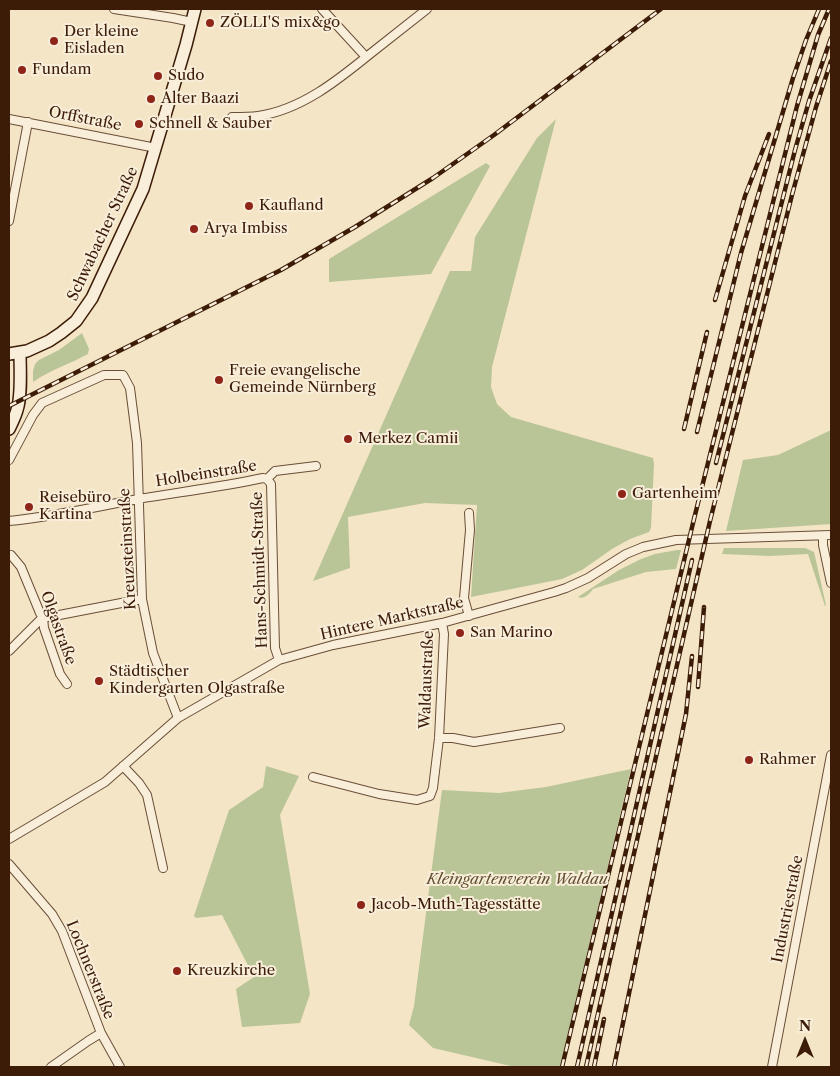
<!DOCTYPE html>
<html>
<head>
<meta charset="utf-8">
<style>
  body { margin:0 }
  #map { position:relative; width:840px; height:1076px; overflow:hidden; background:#f4e5c6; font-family:"Libre Caslon Text",serif }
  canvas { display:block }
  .frame { position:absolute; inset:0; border:10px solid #3c1c07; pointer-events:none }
  .north { position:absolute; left:780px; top:1016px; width:50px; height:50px; -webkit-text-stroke:4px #f8eeda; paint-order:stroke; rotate:0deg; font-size:14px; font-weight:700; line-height:20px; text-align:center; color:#3c1c07 }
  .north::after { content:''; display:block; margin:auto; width:18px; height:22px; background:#3c1c07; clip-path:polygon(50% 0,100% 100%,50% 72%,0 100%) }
</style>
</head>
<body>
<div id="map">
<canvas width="840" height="1076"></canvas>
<div class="frame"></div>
<div class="north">N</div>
</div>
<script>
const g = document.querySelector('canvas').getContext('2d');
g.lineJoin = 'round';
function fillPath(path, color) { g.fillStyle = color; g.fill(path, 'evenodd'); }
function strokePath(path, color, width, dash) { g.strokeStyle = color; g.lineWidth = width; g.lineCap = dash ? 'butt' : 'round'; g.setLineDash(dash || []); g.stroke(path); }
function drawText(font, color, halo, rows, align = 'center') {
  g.font = font + ' "Libre Caslon Text",serif'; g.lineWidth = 4; g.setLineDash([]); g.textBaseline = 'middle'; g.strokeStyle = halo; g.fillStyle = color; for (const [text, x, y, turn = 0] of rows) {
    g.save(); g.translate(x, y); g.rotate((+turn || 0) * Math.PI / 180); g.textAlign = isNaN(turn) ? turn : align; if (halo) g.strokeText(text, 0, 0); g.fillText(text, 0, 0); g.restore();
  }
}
fillPath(new Path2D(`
  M556 119 492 367 491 387 497 404 511 417 653 458 654 464 651 528 649 532 630 539 612 549 582 570 562 579 471 597 477 505 425 503 348 517 350 568 313 581 450 271H471L475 237 537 138Z
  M486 163 490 166 431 274 329 282V259Z
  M82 333 89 349 88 354C70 364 50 370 33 382V371L35 364 39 360 59 350Z
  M831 430V524L726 531 743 460 778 455Z
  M724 548H805L814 552 826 605 825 606 808 554 770 556 722 554Z
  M677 550H681L676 569 646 572 593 589C590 594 583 600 578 597L619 570 641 559 655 554Z
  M266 766 299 776 280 815 310 994 300 1023 242 1027 236 989 254 977 222 915 196 918 194 916 229 810 263 787Z
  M631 769 560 1067H515L433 1048 409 1025 414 1006 442 790 499 793 546 787Z`), '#b9c597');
const street = new Path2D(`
  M114 9 173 18 192 22
  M322 9 366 57
  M232 117C240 117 250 117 258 116 301 110 338 80 370 54 389 39 408 24 427 9
  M9 119 156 148
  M9 221 28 122
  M9 460 33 415 42 403 104 375H123L130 388 137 443 142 599 153 653 178 718
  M267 479 271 484 275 648 279 660
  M469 513 470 530 464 598 469 616
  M9 521C52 517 95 507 138 499 180 492 221 487 263 478L267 479 275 471 316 466
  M823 536V545L831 583
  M11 555 21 567 40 613 43 617 44 628 60 674 67 684
  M43 617H49L142 599
  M9 651 43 617
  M439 738H453L474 742 560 728
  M123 766 139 783 147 795 163 868
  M313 777 379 794 417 800 430 796 433 788 439 738 444 634 442 623
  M9 839 105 782 178 718 279 660 333 645 442 623 554 592 566 588 588 578 626 554 643 547 676 540 831 535
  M9 864 52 914 62 931 101 1033 120 1067
  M51 1067 88 1041 101 1033
  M772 1067 831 755`);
const secondary = new Path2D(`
  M9 354 27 351 49 341 61 333 76 321 92 298 143 189 186 45 195 9
  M9 429C12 423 15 417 17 410 22 395 20 369 20 353`);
strokePath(street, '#6a4e37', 10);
strokePath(secondary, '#3c1c07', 14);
strokePath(street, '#f8eeda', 8);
strokePath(secondary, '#f8eeda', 11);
const rail = new Path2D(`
  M715 300 745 196 769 134
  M9 406 281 270 355 227 433 178 494 135 661 9
  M684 429 707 332
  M697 432 741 253 793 78 806 40 819 9
  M716 463 795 150 809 101 831 38
  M698 687 704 607
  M562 1067 694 519 797 106 818 35 829 9
  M577 1067 692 560
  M586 1067 644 809 710 521 792 195 816 107 831 61
  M594 1067 604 1019
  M614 1067 686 714 692 656`);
strokePath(rail, '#3c1c07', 4.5);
strokePath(rail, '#f8eeda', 2.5, [8]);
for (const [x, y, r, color] of [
  [210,23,5,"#8f2418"],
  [54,41,5,"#8f2418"],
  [22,70,5,"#8f2418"],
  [158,76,5,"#8f2418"],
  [151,99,5,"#8f2418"],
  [139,124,5,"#8f2418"],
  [249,206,5,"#8f2418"],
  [194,229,5,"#8f2418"],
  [219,380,5,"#8f2418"],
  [348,439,5,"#8f2418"],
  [622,494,5,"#8f2418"],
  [29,507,5,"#8f2418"],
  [460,633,5,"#8f2418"],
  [99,681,5,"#8f2418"],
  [749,760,5,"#8f2418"],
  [361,905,5,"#8f2418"],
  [177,971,5,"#8f2418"]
]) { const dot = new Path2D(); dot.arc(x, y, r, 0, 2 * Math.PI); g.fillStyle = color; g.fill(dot); strokePath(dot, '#f8eeda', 2); }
drawText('15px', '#3c1c07', '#f8eeda', [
  ["ZÖLLI'S mix&go",220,23],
  ["Der kleine",64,32],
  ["Eisladen",64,49],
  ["Fundam",32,70],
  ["Sudo",168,76],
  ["Alter Baazi",161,99],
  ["Schnell & Sauber",149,124],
  ["Kaufland",259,206],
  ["Arya Imbiss",204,229],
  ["Freie evangelische",229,371],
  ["Gemeinde Nürnberg",229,388],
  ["Merkez Camii",358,439],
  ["Gartenheim",632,494],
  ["Reisebüro",39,498],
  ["Kartina",39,515],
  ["San Marino",470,633],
  ["Städtischer",109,672],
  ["Kindergarten Olgastraße",109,689],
  ["Rahmer",759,760],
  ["Jacob-Muth-Tagesstätte",371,905],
  ["Kreuzkirche",187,971]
], 'left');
drawText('15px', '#3c1c07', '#f8eeda', [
  ["Orffstraße",85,119,11],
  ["Schwabacher Straße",103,234,-65],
  ["Holbeinstraße",206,474,-9],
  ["Kreuzsteinstraße",128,549,-93],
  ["Hans-Schmidt-Straße",260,570,-92],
  ["Hintere Marktstraße",392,619,-13],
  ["Olgastraße",58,628,70],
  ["Waldaustraße",427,680,-88],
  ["Industriestraße",788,909,-79],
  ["Lochnerstraße",90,970,68]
]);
drawText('italic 15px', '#624f32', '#f8eeda', [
  ["Kleingartenverein Waldau",517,880]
]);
</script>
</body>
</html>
